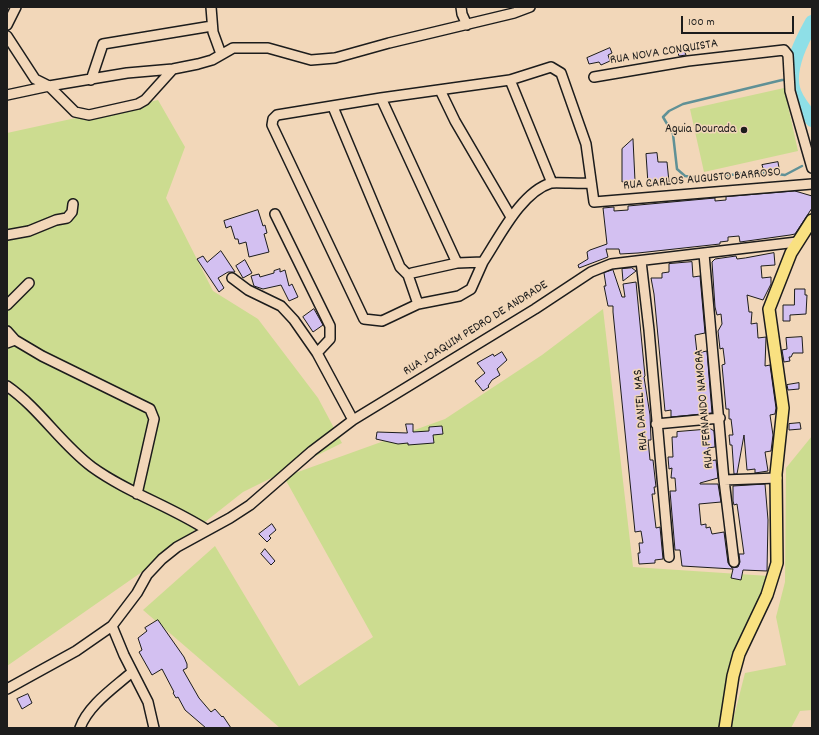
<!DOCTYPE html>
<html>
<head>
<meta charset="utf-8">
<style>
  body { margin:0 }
  #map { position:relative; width:819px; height:735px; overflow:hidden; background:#f2d7b9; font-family:Dekko,sans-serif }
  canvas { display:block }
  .frame { position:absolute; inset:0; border:8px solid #1c1c1c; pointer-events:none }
  .scale { position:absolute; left:681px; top:16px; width:113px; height:18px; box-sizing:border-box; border:2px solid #1c1c1c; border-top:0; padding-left:5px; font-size:12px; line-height:14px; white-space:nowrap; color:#1c1c1c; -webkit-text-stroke:3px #f2d7b9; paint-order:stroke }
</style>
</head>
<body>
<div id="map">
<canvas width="819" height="735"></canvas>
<div class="frame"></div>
<div class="scale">100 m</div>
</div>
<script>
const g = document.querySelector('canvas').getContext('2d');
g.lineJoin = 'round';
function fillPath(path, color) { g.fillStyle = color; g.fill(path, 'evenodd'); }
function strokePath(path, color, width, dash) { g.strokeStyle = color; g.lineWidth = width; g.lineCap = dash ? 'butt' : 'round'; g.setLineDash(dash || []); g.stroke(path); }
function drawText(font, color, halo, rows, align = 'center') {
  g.font = font + ' Dekko,sans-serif'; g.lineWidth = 3; g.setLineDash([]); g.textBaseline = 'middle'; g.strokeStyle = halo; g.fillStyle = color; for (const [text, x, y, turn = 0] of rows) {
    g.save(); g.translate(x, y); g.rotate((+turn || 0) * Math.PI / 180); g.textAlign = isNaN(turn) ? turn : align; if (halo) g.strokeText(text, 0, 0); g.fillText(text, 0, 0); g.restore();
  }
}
fillPath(new Path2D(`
  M784 88 798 151 704 172 690 109Z
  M158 100 185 147 166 198 213 291 258 319 318 398 342 443 243 492 139 574 7 666V133Z
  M603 309 633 567 769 576 720 728H280L143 610 215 546 299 686 373 637 284 477 445 419 542 355Z
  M812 436V710L800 711 791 728H731L745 673 786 665 776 617 785 582 786 468Z`), '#ccdc90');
strokePath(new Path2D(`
  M788 80H782L683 104 669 111 663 117 673 134 677 169 685 176 699 178 760 172 785 175 802 166`), '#609196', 2.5);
strokePath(new Path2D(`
  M812 22C802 40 788 67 793 88 795 100 806 110 812 120`), '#8edfe7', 14);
const building = new Path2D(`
  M610 48 612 53 608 55 610 61 601 65 599 62 589 64 587 58Z
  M683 48 686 55 679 56 677 50Z
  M633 139 635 181 622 182V149Z
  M657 153 658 162H667L669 182 648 184 646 154Z
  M778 162 779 168 764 171 762 165Z
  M795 191 812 196V208L795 234 790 235 740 242 739 236 728 237V241L720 242V244L638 253 620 254 619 249H606L608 257 579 268 578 265 588 259 587 252 590 250 607 244 603 208 614 207V211L628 210V206L715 198V201L726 200V197Z
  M258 210 263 226 265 225 267 233 264 234 269 252 249 257 246 242 239 244 238 239H235L231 226 226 228 224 221Z
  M221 251 235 272H228L218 278 224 288 219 292 197 259 203 256 207 262Z
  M774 253 775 265 761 266 762 278 771 277V284L763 300 747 295 749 312H752L751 324 757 323 758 338 766 337 765 366 770 365 776 408 775 414 770 415 773 435 771 451 765 452 768 471 755 473V469L747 470 744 435 737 474H734L732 445H730L729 435H733L731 419H729V409H726L722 365 725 364 723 348 720 349 718 331 722 324 721 314 717 315 715 307 712 262 715 259 736 256 737 259 745 258Z
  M245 260 252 273 243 278 236 266Z
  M692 262 693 277 700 276 705 333 695 335 697 353 707 351 712 413 671 417V410L665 411 654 294 651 278H662V273L669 272V264Z
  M632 268 636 271 623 281 622 269Z
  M280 269V272L285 270 289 286 292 284 298 297 289 301 281 285 263 289 254 286 251 276 259 274 260 277 274 273V271Z
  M613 270 622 297H625L623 284 636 282 645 376 644 377 650 415 651 440H648L650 460H653L656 487H654L655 494H652L656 528 660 527 663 559 655 560V563L639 564 638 553H640L639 543H643L641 531 635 532 613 312V306H608L604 286H606L604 273Z
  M795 289H805V295H807L806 314 790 315V321H783V305H794Z
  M314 309 323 325 313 332 303 317Z
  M802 337 803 353H793L791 357H789L790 361 784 362 782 350 787 349 786 338Z
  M502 352 507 360 497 369 500 375 492 380 488 386 489 387 483 391 475 381 485 373 477 363 493 354 494 356Z
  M799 383V389L788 390 787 385Z
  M800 423 801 429 789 430V424Z
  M406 424H413V432L429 431V427L442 426 443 434 433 435 434 443 408 445V443L398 444 376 439 377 432 407 433Z
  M711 429 714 431 715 447 708 448 709 461 716 460 718 478 700 483V484H718L721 502 699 504 701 525 706 524V528L710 527 712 534 724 532 728 563 732 568 738 567 740 562 739 554H744L737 504 734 505 733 501V486L765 484 768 520 767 571 743 570 741 580 731 578 733 569 682 566 680 550H675L670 491H676L675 478H671L672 468 669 469 668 457H673L672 437H677V432Z
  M272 524 276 530 269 536 271 538 267 542 259 534Z
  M265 549 275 561 271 565 261 554Z
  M158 620 184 657 187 664V668L183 670 199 698 211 712 215 709 222 717 223 716 231 728H206L185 710 178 697 176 698 173 693 174 692 162 669 152 675 139 652 142 650 138 638 147 631 145 628Z
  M28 694 32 703 22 709 17 699Z`);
fillPath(building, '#d3c0f1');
strokePath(building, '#1c1c1c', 1);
const minor = new Path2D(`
  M211 7 213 32 221 54
  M461 7 462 14 467 25
  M7 25 16 7
  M7 36 35 79 49 86 127 73 173 69 198 64 212 60 233 48H268L311 60 335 58 389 43 514 13 530 7
  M594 77 688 61 784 50 788 55 790 91 812 168
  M91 80 103 44 212 26
  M510 80 552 183
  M440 90 455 121 511 217
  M7 95 49 86 75 112 89 115 138 104 145 100 173 69
  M381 98 457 263
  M333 107 400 267 408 275 412 273 457 263 483 262C499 238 521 192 551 183 556 182 584 184 591 183
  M275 214 330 326V339L317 353
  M7 235 29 231 56 220 67 218 72 212 73 204
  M704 254 724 480 734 562
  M641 261 649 330 669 557
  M483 262 471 289 459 296 418 304 382 321 364 319 272 125 273 119 277 115 381 98 510 80 551 67 561 73 586 144 594 202 812 184
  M408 275 418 304
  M232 278 248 290 281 306 294 320 317 353 353 420
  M7 305 29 283
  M7 331 15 340
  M7 343 15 340 42 356 150 409 154 419 137 494
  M7 386C40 409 60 443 92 467 128 493 170 506 207 530
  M656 424 720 418
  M724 480 777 478
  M112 626 124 655 148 702 154 728
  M7 689 76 651 112 626 137 593 147 575 162 559 177 547 230 518 250 505 312 451 353 420 535 309 591 272 611 264 797 242
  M80 728C88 705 114 688 132 672`);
const major = new Path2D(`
  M725 728 733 676 739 654 767 595 777 563 776 474 783 408 769 309 791 253 812 220`);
strokePath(minor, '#1c1c1c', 12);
strokePath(major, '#1c1c1c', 14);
strokePath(minor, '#f2d7b9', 9);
strokePath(major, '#f9e181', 11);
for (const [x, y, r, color] of [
  [744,130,4,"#1c1c1c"]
]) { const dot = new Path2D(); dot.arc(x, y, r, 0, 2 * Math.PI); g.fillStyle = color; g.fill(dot); strokePath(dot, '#f2d7b9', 1.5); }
drawText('13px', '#1c1c1c', '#f2d7b9', [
  ["RUA NOVA CONQUISTA",664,53,-9],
  ["RUA CARLOS AUGUSTO BARROSO",702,180,-5],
  ["RUA JOAQUIM PEDRO DE ANDRADE",476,329,-32],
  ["RUA FERNANDO NAMORA",705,409,-95],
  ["RUA DANIEL MAS",642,410,-94]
]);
drawText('13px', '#1c1c1c', '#f2d7b9', [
  ["Aguia Dourada",736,130]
], 'right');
</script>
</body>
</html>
